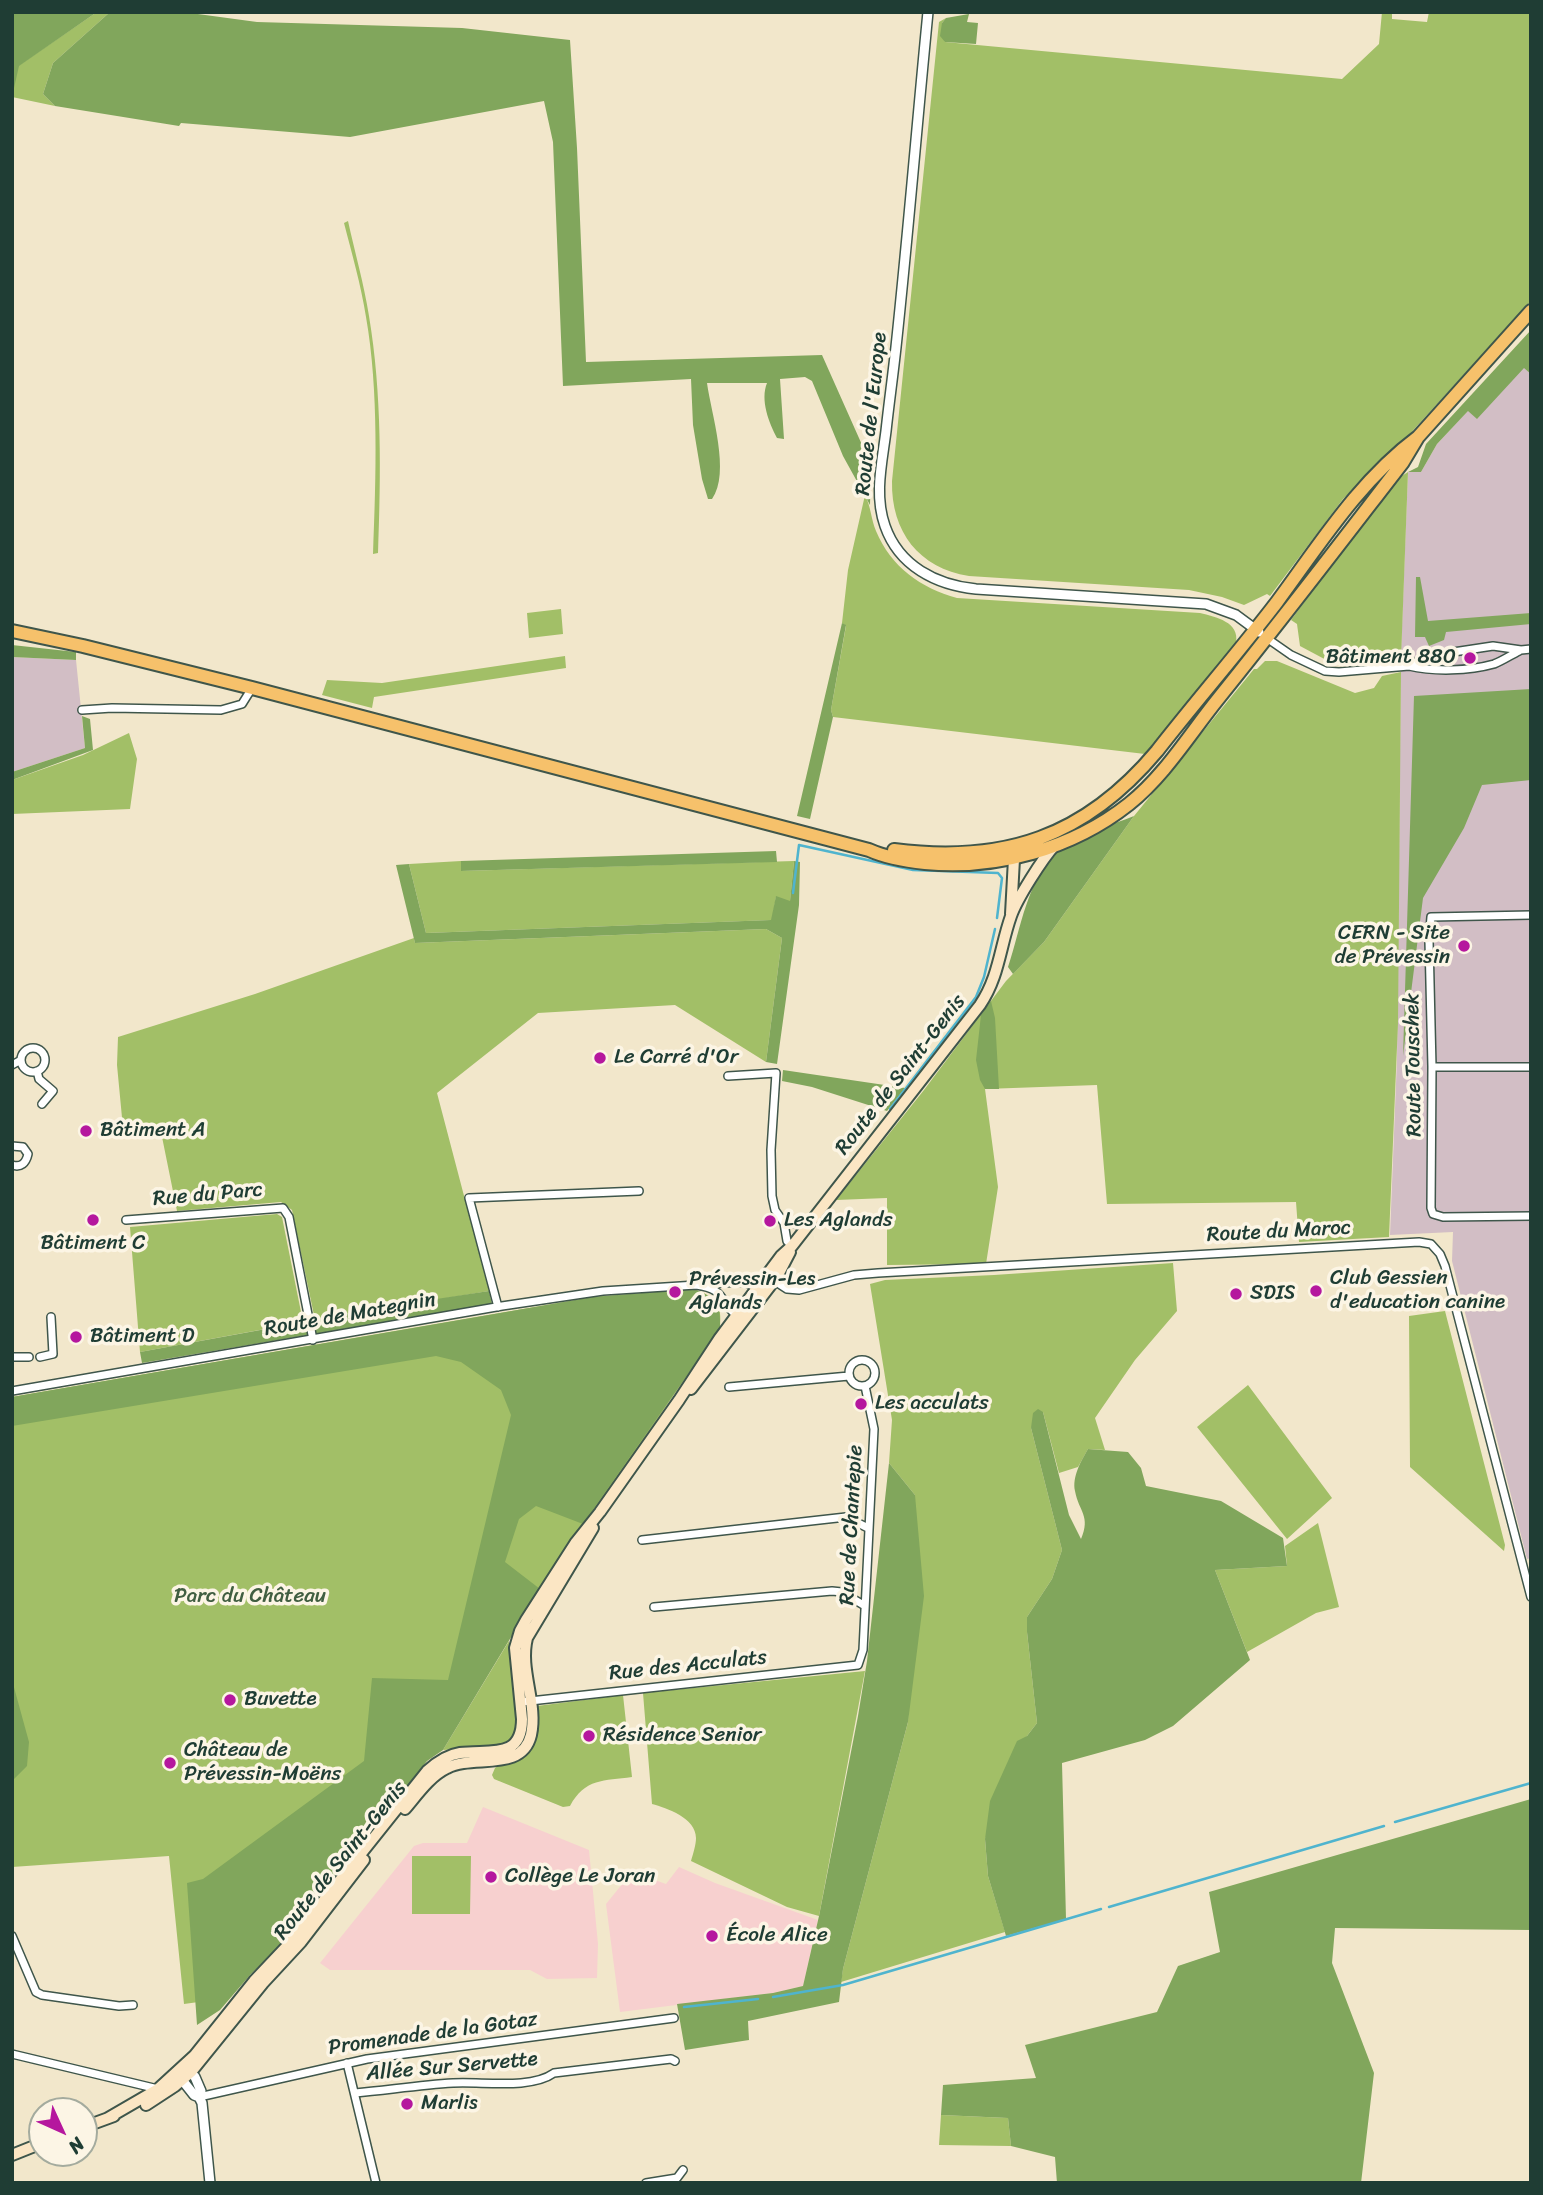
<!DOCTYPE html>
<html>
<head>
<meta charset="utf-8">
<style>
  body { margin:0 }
  #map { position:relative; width:1543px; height:2195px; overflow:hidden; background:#f2e7cb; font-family:Sriracha,sans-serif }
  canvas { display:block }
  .frame { position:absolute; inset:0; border:14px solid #1f3d34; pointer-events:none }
  .north { position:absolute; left:28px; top:2097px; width:70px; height:70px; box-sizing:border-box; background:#fcf5e5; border:2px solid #a4ab9e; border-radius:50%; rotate:135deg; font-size:19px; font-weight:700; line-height:28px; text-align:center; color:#1f3d34 }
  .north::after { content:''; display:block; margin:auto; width:24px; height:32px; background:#b5179e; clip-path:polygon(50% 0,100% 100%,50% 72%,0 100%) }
</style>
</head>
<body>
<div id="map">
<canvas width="1543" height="2195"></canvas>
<div class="frame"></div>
<div class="north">N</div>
</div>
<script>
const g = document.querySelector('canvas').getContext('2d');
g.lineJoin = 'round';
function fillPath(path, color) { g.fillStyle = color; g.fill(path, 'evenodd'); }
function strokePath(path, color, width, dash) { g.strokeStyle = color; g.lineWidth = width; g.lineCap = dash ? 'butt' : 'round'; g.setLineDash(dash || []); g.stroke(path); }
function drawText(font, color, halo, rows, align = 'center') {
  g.font = font + ' Sriracha,sans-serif'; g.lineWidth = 7; g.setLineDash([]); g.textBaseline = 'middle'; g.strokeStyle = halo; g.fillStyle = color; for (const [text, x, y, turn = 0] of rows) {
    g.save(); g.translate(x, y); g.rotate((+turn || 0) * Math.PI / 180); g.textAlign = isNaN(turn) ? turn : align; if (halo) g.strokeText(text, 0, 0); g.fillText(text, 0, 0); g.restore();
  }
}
fillPath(new Path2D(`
  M483 1807 589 1850 598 1944 597 1978 547 1979 530 1970H330L320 1963 414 1846 423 1843H467Z
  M679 1867 715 1883 818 1920 803 1986 773 1993 620 2012 606 1904 632 1872 666 1884Z`), '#f7d0cf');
fillPath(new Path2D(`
  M1531 343V1558L1527 1559 1452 1261 1453 1232 1390 1235 1397 1058 1401 651 1408 472H1421L1437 444Z
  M12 657 76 660 85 748 12 772Z`), '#d2bec5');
fillPath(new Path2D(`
  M97 12H110L53 63 43 94 55 106 12 97V70Z
  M1382 12H1392V19L1427 22 1429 12H1531V301L1407 437 1343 499 1270 596 1267 594 1244 605 1222 597 1189 590 969 576C919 568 891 532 892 481L939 22 946 18 942 23 945 42 1342 79 1379 44Z
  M348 221C355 253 364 284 369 316 382 394 381 474 378 553L373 554C376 478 379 391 366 317 361 285 352 254 344 223Z
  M1408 472 1401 659 1381 661C1359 639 1353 652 1330 662L1300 646 1297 624 1291 620 1394 481Z
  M865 495C871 507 871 519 876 531 891 567 921 588 957 598L1200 613C1216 617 1240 622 1236 643L1145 754 833 717 831 710 846 626 842 623 848 570Z
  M561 609 563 634 529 638 527 613Z
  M565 656 566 668 374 697 372 708 322 695 327 680 382 683Z
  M1265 661H1277L1355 693 1374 688 1382 676 1401 672 1398 1023 1389 1237 1299 1242 1296 1202 1107 1204 1097 1085 985 1089 998 1187 986 1264 887 1265V1198L836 1200 924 1090 1006 981 1044 942 1134 816 1254 669H1257Z
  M129 733 137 759 130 809 12 814V780L83 755Z
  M461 861 462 871 794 861 790 902 776 897 772 920 426 933 409 864Z
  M766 929 782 938 766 1062 675 1005 538 1013 437 1093 489 1291 315 1320 292 1210 281 1202 177 1211 160 1127 123 1128 117 1065 118 1037 255 994 414 938 415 943Z
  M277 1214 282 1217 303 1322 140 1352 130 1227Z
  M1173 1263 1177 1311 1135 1360 1095 1418 1105 1450 1088 1449 1078 1467 1059 1473 1043 1412 1031 1428 1062 1550 1052 1579 1027 1617V1632L1037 1723 1027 1736 985 1839 988 1876 1005 1932 841 1982 843 1969 908 1722 915 1495 889 1463 892 1420 870 1284 885 1280 994 1275Z
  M694 1289C717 1298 722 1303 720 1328L540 1589 213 2000 184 2004 169 1856 12 1867V1397L593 1297Z
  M1445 1311 1505 1545 1504 1551 1410 1467 1409 1316Z
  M1248 1385 1332 1498 1287 1539 1197 1427Z
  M1318 1523 1339 1607 1316 1613 1247 1652 1215 1570 1287 1566 1285 1546Z
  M509 1641 518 1726 511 1740 501 1746 443 1750Z
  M865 1671 819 1916 787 1907 691 1861C693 1854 696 1845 696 1838 696 1818 667 1808 652 1804L643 1693Z
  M623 1695 632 1777C604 1781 585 1778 570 1806L563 1807 494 1779 492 1775 495 1768C511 1756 532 1757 536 1733 537 1724 534 1714 537 1706Z
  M412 1856H471L470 1914H412Z
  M941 2115 1008 2118 1011 2146 939 2145Z`), '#a2bf67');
fillPath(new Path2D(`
  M12 12H97L19 66 12 97Z
  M110 12H183L257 22 462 28 570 40 577 148 586 362 822 355 871 465 870 505 843 456 812 381 805 377 780 379 784 439 777 438C769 423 760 400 767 383H707C711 413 731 473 712 499H708L702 479 693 425 691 379 563 386 553 142 544 101 350 137 181 123 179 126 55 106 43 94 53 63Z
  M969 14 967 22 978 23 976 44 945 42 940 36 942 23 946 18Z
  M1531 330V374L1524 368 1477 419 1468 411 1437 444 1421 472H1408L1418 467 1426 444Z
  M1416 577H1420L1428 621 1531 613V624L1446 632 1444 640 1429 646 1425 637H1415Z
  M842 623 846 625 831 710 833 717 810 819 797 816Z
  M12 645 76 652V660L12 657Z
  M1531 689V780L1482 785 1464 828 1423 898 1403 1056 1414 696Z
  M82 716 90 719 93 750 12 780V772L85 748Z
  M1134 816 1044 942 1013 974 1008 967C1021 929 1027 877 1060 850 1081 834 1111 825 1134 816Z
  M776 851 777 862 461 871V861Z
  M794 861 800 862 799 905 777 1064 766 1062 782 938 766 929 415 943 396 865 409 864 426 933 771 920 776 896 790 901Z
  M991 1001 995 1018 999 1089H985L980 1080 976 1060 981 1015Z
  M783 1070 905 1088 887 1111 812 1087 782 1081Z
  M694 1289C716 1298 721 1303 720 1328L583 1524 536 1506 519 1519 505 1562 540 1589 443 1750 427 1761 408 1785 285 1941 251 1974 220 2010 197 2025 187 1883 203 1879 364 1761 372 1678 448 1680 511 1415 501 1390 461 1362 436 1356 12 1426V1397L593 1297Z
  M489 1291 492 1304 142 1363 140 1352 397 1305Z
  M1038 1409 1043 1412 1069 1515 1081 1539C1091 1516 1079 1512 1075 1491 1072 1477 1081 1461 1088 1449L1128 1452 1141 1468 1146 1486 1221 1501 1283 1538 1287 1566 1215 1570 1250 1660 1173 1726 1145 1740 1062 1763 1066 1919 1006 1936 988 1876 985 1839 990 1801 1017 1741 1027 1736 1037 1723 1027 1632V1617L1052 1579 1062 1550 1031 1428 1033 1413Z
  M889 1463 915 1495 924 1596 908 1722 843 1969 839 2002 748 2021 749 2040 685 2050 677 2004 773 1993 803 1986 819 1916 858 1716 867 1661Z
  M12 1680 29 1742 27 1766 12 1781Z
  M1531 1799V1930L1335 1928 1332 1963 1374 2073 1361 2183H1057L1055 2157 1011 2146 1008 2118 941 2115 943 2085 1036 2078 1025 2045 1157 2012 1178 1966 1220 1952 1209 1892Z`), '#81a65c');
strokePath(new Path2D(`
  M793 893 799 845 913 870 998 873 1002 878 997 918
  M890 1109 976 997 984 977 995 929
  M1395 1822 1531 1783
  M1109 1907 1384 1826
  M773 1997 843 1985 1101 1909
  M684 2007 758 1999`), '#4fb4ce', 2.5);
const minor = new Path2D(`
  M1268 639 1291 655 1325 671 1339 672 1409 666 1427 656 1493 646 1521 650 1531 649
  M1409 666C1434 672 1469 671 1494 664 1502 661 1511 655 1519 651
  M82 710 112 708 221 710 242 704 252 688
  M1531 915 1431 917 1429 941 1432 1067 1431 1208 1433 1214 1443 1217 1531 1216
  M21 1060a12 12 0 1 1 24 0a12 12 0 1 1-24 0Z
  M12 1065 21 1060
  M1432 1067H1531
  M37 1071 39 1079 53 1091 42 1104
  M728 1076 776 1073 771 1150 772 1196 775 1210 784 1223 787 1241 792 1246
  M12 1146 23 1147 28 1154C26 1163 21 1168 12 1165
  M126 1220 283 1208 289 1217 313 1340
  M784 1223H793L806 1228
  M770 1278 787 1289 799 1290 854 1275 878 1273 1419 1242 1431 1244 1440 1254 1445 1266 1531 1597
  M700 1284 744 1282 760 1289
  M498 1307 469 1198 639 1191
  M12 1357H29
  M40 1357 53 1354 51 1317
  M849 1373a13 13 0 1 1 26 0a13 13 0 1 1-26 0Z
  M729 1387 849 1376
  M12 1391 502 1306 603 1291 696 1285C728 1289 718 1303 738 1316
  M642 1540 846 1517 868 1528
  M654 1607 832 1591 842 1592 865 1606
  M521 1702 858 1665 863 1650 874 1429 865 1386
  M12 1936 36 1992 42 1995 119 2006 133 2005
  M12 2054 158 2089
  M347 2063 376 2183
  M355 2093C388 2090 420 2085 453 2083 481 2081 530 2090 554 2073L671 2059 675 2061
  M199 2097 367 2059 674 2018
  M646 2183 677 2178 683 2170`);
const tertiary = new Path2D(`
  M928 12C917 124 908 235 896 347 893 375 889 403 886 431 882 463 874 495 885 526 899 566 936 585 976 589L1206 604 1236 615 1259 632
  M187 2069 195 2077 201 2091 199 2097 202 2103 210 2183
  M179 2076 194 2095 199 2097`);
const secondary = new Path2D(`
  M1011 914 1014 859
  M691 1389 777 1277 790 1252
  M405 1809C417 1795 430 1776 447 1768 473 1754 522 1773 531 1735 538 1703 519 1670 527 1638L593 1528
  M146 2105 175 2086 191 2072 263 1983 301 1942 364 1860
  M108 2118 158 2089 194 2056 254 1981 289 1944 427 1771C437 1762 447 1755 460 1753 488 1749 522 1761 522 1719L515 1648 520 1631 526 1620 576 1542 600 1512 679 1400 719 1339 781 1256 792 1246 980 1005C999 977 1000 947 1011 916 1017 899 1042 859 1055 845
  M84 2127 114 2116
  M12 2155 42 2143`);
const primary = new Path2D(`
  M12 631 83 646 252 688 869 850C887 858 906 861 925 863 996 870 1072 849 1129 804 1165 775 1189 735 1218 699 1281 621 1342 541 1403 462L1418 437
  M894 850C1004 864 1085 837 1157 751 1196 701 1238 653 1277 602 1320 544 1359 481 1418 437L1531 311`);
strokePath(minor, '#3f564b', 10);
strokePath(tertiary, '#3f564b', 12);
strokePath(secondary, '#3f564b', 14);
strokePath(primary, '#3f564b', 16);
strokePath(minor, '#fff', 7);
strokePath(tertiary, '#fff', 9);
strokePath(secondary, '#fbe6c4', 10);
strokePath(primary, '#f6c16b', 12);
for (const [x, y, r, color] of [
  [1470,658,7,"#b5179e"],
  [1464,946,7,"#b5179e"],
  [600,1058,7,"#b5179e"],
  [86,1131,7,"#b5179e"],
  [93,1220,7,"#b5179e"],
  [770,1221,7,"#b5179e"],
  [1316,1291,7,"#b5179e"],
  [675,1292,7,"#b5179e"],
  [1236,1294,7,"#b5179e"],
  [76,1337,7,"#b5179e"],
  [861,1404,7,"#b5179e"],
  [230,1700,7,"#b5179e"],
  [589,1736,7,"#b5179e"],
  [170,1763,7,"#b5179e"],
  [491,1877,7,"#b5179e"],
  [712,1936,7,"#b5179e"],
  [407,2104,7,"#b5179e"]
]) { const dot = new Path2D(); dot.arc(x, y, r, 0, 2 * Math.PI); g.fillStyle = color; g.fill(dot); strokePath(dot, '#fcf5e5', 2.5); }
drawText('21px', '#1f3d34', '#fcf5e5', [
  ["Route de l'Europe",872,414,-84],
  ["Route Touschek",1414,1065,-91],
  ["Route de Saint-Genis",901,1075,-52],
  ["Rue du Parc",208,1195,-5],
  ["Route du Maroc",1279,1232,-3],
  ["Route de Mategnin",350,1315,-10],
  ["Rue de Chantepie",852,1525,-87],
  ["Rue des Acculats",688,1666,-6],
  ["Route de Saint-Genis",341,1861,-51],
  ["Promenade de la Gotaz",433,2034,-8],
  ["Allée Sur Servette",452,2067,-5]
]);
drawText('21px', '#1f3d34', '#fcf5e5', [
  ["Bâtiment 880",1456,658,"right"],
  ["CERN - Site",1450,934,"right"],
  ["de Prévessin",1450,958,"right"],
  ["Le Carré d'Or",614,1058],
  ["Bâtiment A",100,1131],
  ["Les Aglands",784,1221],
  ["Bâtiment C",93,1244,"center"],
  ["Club Gessien",1330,1279],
  ["d'education canine",1330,1303],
  ["Prévessin-Les",689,1280],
  ["Aglands",689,1304],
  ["SDIS",1250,1294],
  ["Bâtiment D",90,1337],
  ["Les acculats",875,1404],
  ["Buvette",244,1700],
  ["Résidence Senior",603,1736],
  ["Château de",184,1751],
  ["Prévessin-Moëns",184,1775],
  ["Collège Le Joran",505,1877],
  ["École Alice",726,1936],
  ["Marlis",421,2104]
], 'left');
drawText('21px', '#405e41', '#fcf5e5', [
  ["Parc du Château",250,1597]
]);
</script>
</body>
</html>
